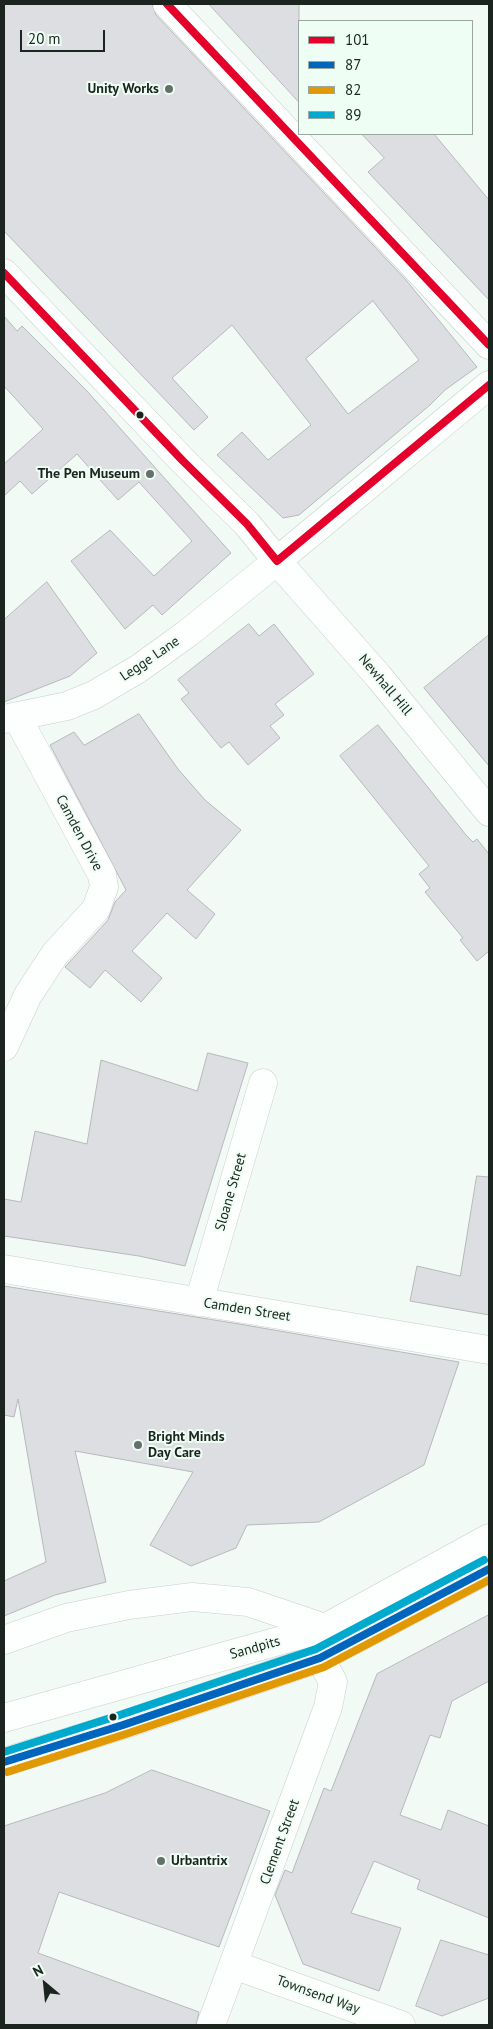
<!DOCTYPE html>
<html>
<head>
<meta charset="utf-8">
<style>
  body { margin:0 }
  #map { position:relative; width:493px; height:2029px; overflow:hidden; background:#f2faf6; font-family:"PT Sans",sans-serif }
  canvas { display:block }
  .frame { position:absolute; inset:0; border:5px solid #1b241f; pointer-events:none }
  .legend { position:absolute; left:298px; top:20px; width:175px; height:115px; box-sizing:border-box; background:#eefef5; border:1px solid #9aa79f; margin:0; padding:6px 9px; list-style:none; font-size:15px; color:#1b241f }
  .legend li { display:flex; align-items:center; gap:10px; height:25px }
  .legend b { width:25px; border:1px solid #9aa79f }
  .north { position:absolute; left:20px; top:1959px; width:50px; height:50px; -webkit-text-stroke:4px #eefef5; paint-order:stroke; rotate:332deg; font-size:14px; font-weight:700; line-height:20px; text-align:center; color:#1b241f }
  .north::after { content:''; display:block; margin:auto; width:18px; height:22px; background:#1b241f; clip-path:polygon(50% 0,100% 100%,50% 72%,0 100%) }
  .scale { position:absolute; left:20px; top:30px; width:85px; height:22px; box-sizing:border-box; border:2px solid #1b241f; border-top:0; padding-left:6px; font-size:15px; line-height:18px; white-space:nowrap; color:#1b241f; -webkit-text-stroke:4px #eefef5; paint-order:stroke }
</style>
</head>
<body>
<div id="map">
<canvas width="493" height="2029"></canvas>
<div class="frame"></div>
<ul class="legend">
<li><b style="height:6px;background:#e4002b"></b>101</li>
<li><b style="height:6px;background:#0065bd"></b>87</li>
<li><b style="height:6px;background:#e19903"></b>82</li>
<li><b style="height:6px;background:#00a9ce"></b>89</li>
</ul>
<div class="north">N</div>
<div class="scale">20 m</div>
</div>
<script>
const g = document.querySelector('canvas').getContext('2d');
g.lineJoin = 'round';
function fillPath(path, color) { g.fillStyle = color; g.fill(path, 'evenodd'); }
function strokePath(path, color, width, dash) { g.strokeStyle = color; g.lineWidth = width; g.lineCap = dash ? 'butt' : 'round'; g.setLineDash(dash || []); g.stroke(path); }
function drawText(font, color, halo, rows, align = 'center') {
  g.font = font + ' "PT Sans",sans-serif'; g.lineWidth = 4; g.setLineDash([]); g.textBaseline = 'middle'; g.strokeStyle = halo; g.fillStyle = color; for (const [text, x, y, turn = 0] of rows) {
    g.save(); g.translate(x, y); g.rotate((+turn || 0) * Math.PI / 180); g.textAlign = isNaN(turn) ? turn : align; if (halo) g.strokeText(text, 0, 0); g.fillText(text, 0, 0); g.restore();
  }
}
const building = new Path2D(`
  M4 4H152L156 15 406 280 477 367 445 390 430 405 299 515 283 518 217 455 242 432 268 460 311 425 232 325 172 378 208 417 194 430 4 231ZM373 301 419 360 348 414 306 359Z
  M209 4H299V102Z
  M362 134H434L489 200V300L368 172 384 158Z
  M4 316 17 331 22 326 87 391 231 553 162 615 153 605 125 629 71 561 110 530 154 576 192 541 139 482 118 500 77 454 32 494 20 481 4 496V464L43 429 4 386Z
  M47 582 97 653 70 676 4 702V620Z
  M249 624 259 636 274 624 314 674 275 704 284 715 270 726 280 738 248 765 229 742 221 748 181 699 189 693 178 680Z
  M489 635V766L424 688Z
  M139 714 178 769 205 800 241 830 187 890 215 914 196 939 167 913 132 951 162 978 141 1002 105 970 90 988 65 967 108 920 115 902 126 890 50 745 74 732 84 745Z
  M378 725 466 835 473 842 477 839 489 854V951L477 961 460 940 463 938 425 892 430 888 419 874 429 866 340 756Z
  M208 1053 248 1063 185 1266 139 1256 4 1236V1199L21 1202 35 1131 87 1144 101 1060 197 1091Z
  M477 1176 489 1177V1315L410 1301 417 1266 460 1276Z
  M4 1286 239 1324 459 1362 424 1465 319 1522 247 1525 236 1548 191 1566 150 1545 193 1472 75 1451 106 1582 55 1595 4 1616V1581L46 1562 18 1399 14 1417 4 1415Z
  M489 1615V1681L452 1701 440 1738 430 1735 400 1815 441 1830 448 1810 489 1826V1918L417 1889 420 1880 374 1861 351 1913 401 1928 379 1991 303 1964 275 1895 285 1870 292 1873 324 1788 331 1791 377 1674Z
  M152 1770 270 1811 219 1947 59 1892 38 1953 199 2012 196 2025H4V1826L105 1793Z
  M441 1940 489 1955V1998L442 2016 416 2006Z`);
fillPath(building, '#dddee1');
strokePath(building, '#b7b8ba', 1);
const street = new Path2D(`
  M167 4 489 345
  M4 719 67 706 94 695 138 669 188 633 277 561 379 677 489 812
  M4 1047 28 995 55 954 96 909 104 887 102 875 17 717
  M4 1269 489 1350
  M199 1302 263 1083
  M4 1640 66 1618 129 1605 192 1597 248 1602 325 1628
  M234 1965 401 2025
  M211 2025 328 1707 333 1682 320 1658`);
const secondary = new Path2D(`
  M4 273 183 461 247 524 277 561 489 385
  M4 1718 325 1628 489 1538
  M4 1762 123 1725 320 1658 489 1569`);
strokePath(street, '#c7cfcb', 29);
strokePath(secondary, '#c7cfcb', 29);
strokePath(street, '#fdfefe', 28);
strokePath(secondary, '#fdfefe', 28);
strokePath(new Path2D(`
  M167 4 489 345
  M4 273 183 461 247 524 277 561 489 385`), '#e4002b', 8);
strokePath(new Path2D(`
  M4 1762 123 1725 320 1658 489 1569`), '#0065bd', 8);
strokePath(new Path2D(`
  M7 1772 126 1734 324 1667 489 1580`), '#e19903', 8);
strokePath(new Path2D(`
  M4 1752 120 1715 316 1649 484 1560`), '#00a9ce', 8);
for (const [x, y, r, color] of [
  [169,89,5,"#666f6a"],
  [140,415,4.5,"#1b241f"],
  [150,474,5,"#666f6a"],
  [138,1445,5,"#666f6a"],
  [113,1717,4.5,"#1b241f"],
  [161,1861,5,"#666f6a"]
]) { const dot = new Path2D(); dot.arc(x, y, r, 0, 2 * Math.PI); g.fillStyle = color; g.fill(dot); strokePath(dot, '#eefef5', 2); }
drawText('bold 14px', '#1b241f', '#eefef5', [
  ["Unity Works",159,89],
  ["The Pen Museum",140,474],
  ["Bright Minds",148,1437,"left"],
  ["Day Care",148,1453,"left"],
  ["Urbantrix",171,1861,"left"]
], 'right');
drawText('14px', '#1b241f', '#eefef5', [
  ["Legge Lane",150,659,-34],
  ["Newhall Hill",385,685,50],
  ["Camden Drive",79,833,62],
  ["Sloane Street",231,1192,-74],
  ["Camden Street",247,1310,9],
  ["Sandpits",255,1648,-16],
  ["Clement Street",280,1842,-70],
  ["Townsend Way",318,1995,20]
]);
</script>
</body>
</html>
